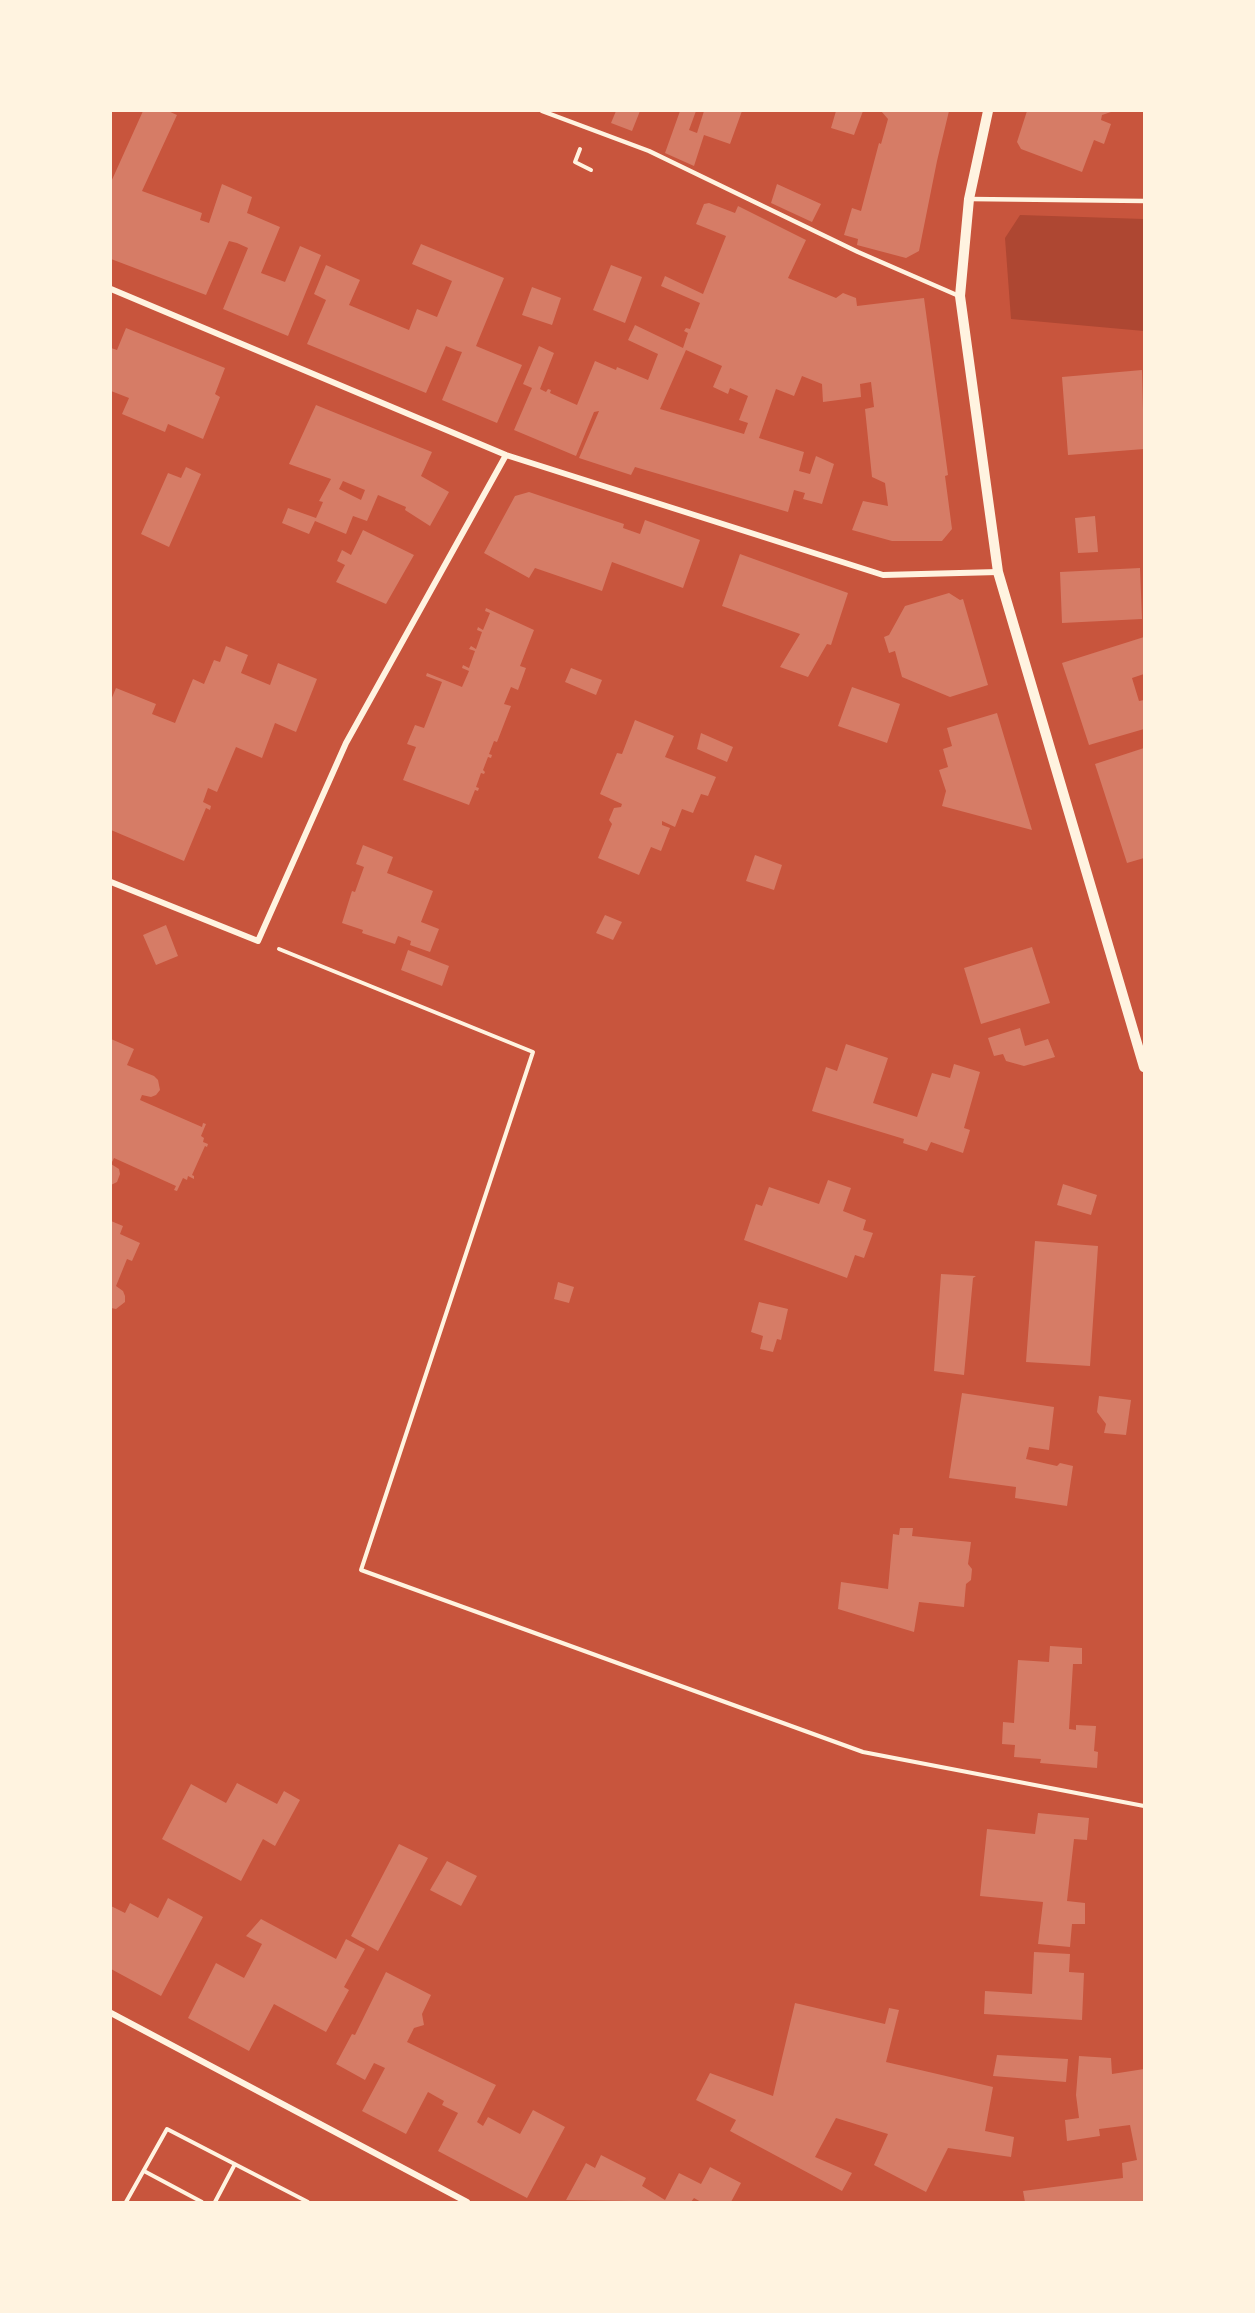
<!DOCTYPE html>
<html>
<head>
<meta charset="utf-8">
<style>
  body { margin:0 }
  #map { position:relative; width:1255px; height:2313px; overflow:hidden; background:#c8553d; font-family:Inter,sans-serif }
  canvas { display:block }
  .frame { position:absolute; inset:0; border:112px solid #fff3e0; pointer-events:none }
</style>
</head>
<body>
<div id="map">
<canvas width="1255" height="2313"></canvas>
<div class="frame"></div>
</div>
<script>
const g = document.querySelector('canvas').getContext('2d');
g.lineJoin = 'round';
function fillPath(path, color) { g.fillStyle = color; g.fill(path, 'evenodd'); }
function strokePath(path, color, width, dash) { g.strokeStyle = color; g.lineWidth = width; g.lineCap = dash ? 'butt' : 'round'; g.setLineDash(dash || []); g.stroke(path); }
fillPath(new Path2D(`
  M1020 215 1144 219V331L1011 319 1005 238Z`), '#ae4732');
fillPath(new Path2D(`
  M143 111H168L177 115 142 191 202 213 200 220 209 223 222 184 252 197 247 213 280 227 261 273 285 282 300 246 321 255 288 336 223 309 248 248 237 243 229 241 206 295 111 259V182Z
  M616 111H640L632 131 611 123Z
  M680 111H696L689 130 697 133 704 111H742L730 144 704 135 694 166 665 153Z
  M836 111H863L854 135 831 128Z
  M881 111H949L937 161 919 251 906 258 857 245 858 239 844 235 852 208 861 211 879 143 881 144 888 119Z
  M1027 111H1114L1102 115 1101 120 1111 124 1104 144 1094 140 1082 172 1021 149 1017 142Z
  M777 184 821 204 812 222 771 203Z
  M709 203 735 213 738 206 806 240 788 278 836 298 843 293 856 298 857 306 924 298 948 475 945 476 952 529 942 541H892L852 530 863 501 888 506 885 483 872 477 865 409 874 407 871 382 860 384 861 397 823 402 822 384 802 376 794 396 776 389 759 438 804 452 799 471 810 474 816 456 834 464 822 504 803 499 805 493 794 490 788 512 635 467 631 475 579 458 599 411 594 412 576 456 514 430 532 388 523 384 539 346 554 353 540 389 546 392 548 389 551 390 550 393 577 405 595 361 616 370 617 367 648 380 658 354 628 340 635 325 683 348 688 333 684 331 686 328 690 329 700 303 661 286 665 276 703 294 726 236 696 224 704 204ZM686 350 722 366 713 387 728 394 730 388 748 396 739 420 748 423 744 434 660 409Z
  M421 244 504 278 476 346 522 365 497 423 442 400 462 352 458 351 446 346 426 393 307 344 326 300 314 294 326 265 360 280 349 305 409 330 417 309 437 317 452 281 412 264Z
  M611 265 642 277 625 323 593 310Z
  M532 287 561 298 552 325 522 315Z
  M126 328 225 368 215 394 220 397 203 439 168 424 165 432 122 414 129 398 111 391V348L117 350Z
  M1142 370 1144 449 1068 455 1062 377Z
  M316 405 432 452 421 476 449 492 430 526 405 510 406 507 378 495 367 521 353 516 346 534 315 521 309 534 282 523 288 508 316 518 323 502 319 501 331 479 289 464ZM343 481 365 490 361 500 339 489Z
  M186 467 201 474 169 547 141 534 168 473 181 478Z
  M529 492 624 524 623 528 640 534 645 520 700 540 683 588 612 562 602 591 535 568 529 578 484 553 515 496Z
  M1095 516 1098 552 1078 553 1075 518Z
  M363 530 414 555 386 604 336 582 345 565 337 561 342 550 351 555Z
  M740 554 848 593 831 645 827 644 808 677 780 667 800 634 722 606Z
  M1140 568 1142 619 1062 623 1060 572Z
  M949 593 960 600 963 599 988 685 950 697 902 677 895 651 889 653 884 637 889 635 905 606Z
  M486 608 534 630 520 666 526 668 518 690 511 687 504 704 511 706 497 742 494 741 489 754 492 755 491 758 488 757 483 770 485 772 484 774 481 773 476 787 479 788 478 791 475 790 469 805 403 780 416 747 407 744 415 725 424 728 442 682 426 676 427 673 462 687 469 671 462 668 463 665 469 668 475 651 469 649 471 646 476 649 482 632 477 630 478 627 483 630 490 613 485 611Z
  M1144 637V674L1132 678 1139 701 1144 700V729L1089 745 1062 663Z
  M226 646 248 655 241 673 270 685 278 663 317 679 296 732 275 723 262 758 236 747 217 792 208 788 203 802 211 806 210 810 206 808 184 861 111 830V700L116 688 156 704 152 714 175 723 193 679 204 684 214 660 220 662Z
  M571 668 602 680 596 695 565 682Z
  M852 687 900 704 887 743 838 726Z
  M997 713 1032 830 942 806 946 791 939 770 948 767 943 749 952 746 947 728Z
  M635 720 674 736 665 757 716 777 708 796 701 794 693 813 682 809 675 827 662 821V825L670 828 661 851 651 847 639 875 598 858 612 824 609 820 614 808 621 807 622 804 600 794 617 753 622 754Z
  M701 733 733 747 727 762 697 749Z
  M1144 748V858L1127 863 1095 764Z
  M363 845 393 857 387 873 433 891 421 922 439 929 430 952 410 945 411 941 398 936 395 944 362 933 363 930 342 923 352 891 355 892 364 867 356 864Z
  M755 855 782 865 774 890 746 881Z
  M605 915 622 922 613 940 596 933Z
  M166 925 178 956 156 965 143 935Z
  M1032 947 1050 1003 981 1024 964 968Z
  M408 950 449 966 442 986 401 970Z
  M1020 1028 1025 1046 1048 1039 1055 1057 1024 1066 1006 1061 1003 1054 994 1056 988 1038Z
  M111 1039 134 1049 127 1065 154 1076 158 1080 160 1090 156 1095 151 1097 142 1095 140 1100 202 1127 203 1123 206 1124 201 1136 204 1138 203 1142 208 1144 207 1147 205 1146 192 1175 194 1176V1179L188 1176 187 1180 183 1178 177 1191 174 1190 176 1186 114 1158 111 1164 119 1169 120 1174 117 1182 111 1185Z
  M846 1044 888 1058 873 1103 917 1117 932 1073 950 1078 954 1064 980 1072 964 1128 970 1130 963 1153 931 1142 927 1151 903 1143 904 1139 812 1111 826 1067 837 1071Z
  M828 1180 851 1188 843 1211 866 1220 863 1230 873 1233 864 1258 855 1255 847 1278 744 1240 756 1204 762 1206 769 1187 819 1204Z
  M1063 1184 1097 1195 1091 1215 1057 1205Z
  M111 1221 123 1226 120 1234 140 1243 132 1261 127 1259 116 1286 123 1291 125 1296V1302L116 1309 111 1308Z
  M1035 1241 1098 1246 1090 1366 1026 1362Z
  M941 1274 976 1276 973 1278 964 1375 934 1371Z
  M558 1282 574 1287 569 1303 554 1299Z
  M759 1302 788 1309 781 1340 777 1339 773 1352 760 1349 763 1336 751 1332Z
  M962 1393 1054 1407 1049 1450 1029 1447 1026 1459 1057 1466 1060 1463 1073 1466 1067 1506 1015 1498 1016 1487 949 1478Z
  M1099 1396 1131 1400 1126 1435 1104 1433 1106 1424 1097 1412Z
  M900 1528H913L912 1536 971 1542 968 1564 972 1569 971 1580 966 1584 964 1607 919 1602 914 1632 838 1609 841 1582 888 1589 893 1534 899 1535Z
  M1050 1646 1082 1648V1664H1073L1069 1729 1076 1730V1725L1096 1726 1094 1751 1098 1752 1097 1768 1040 1763 1041 1759 1014 1757 1015 1745 1002 1744 1003 1722 1014 1723 1018 1660 1049 1662Z
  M237 1783 277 1804 284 1791 300 1800 275 1846 263 1839 241 1881 162 1839 191 1784 226 1803Z
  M1038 1813 1089 1818 1087 1840 1074 1839 1067 1901 1085 1903V1924H1072L1070 1947 1038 1944 1043 1902 980 1896 987 1829 1035 1834Z
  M399 1844 428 1858 378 1951 351 1936Z
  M447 1861 477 1876 461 1906 430 1890Z
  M168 1898 203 1917 161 1996 111 1969V1906L125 1913 130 1903 158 1918Z
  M261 1919 336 1959 346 1939 365 1949 344 1987 349 1990 326 2032 274 2004 249 2051 188 2018 216 1963 244 1978 262 1944 246 1936Z
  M1034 1952 1070 1954 1069 1972 1084 1973 1082 2020 984 2014 985 1991 1032 1994Z
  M386 1972 431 1995 422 2014 424 2025 414 2028 407 2042 496 2085 477 2122 483 2126 488 2117 520 2134 533 2110 565 2127 527 2198 438 2151 458 2113 442 2105 444 2101 428 2092 406 2134 362 2111 385 2068 374 2063 365 2080 336 2064 352 2034 355 2035Z
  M795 2003 885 2024 889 2008 899 2010 886 2062 993 2087 985 2131 1014 2137 1011 2157 948 2148 926 2192 874 2165 888 2134 836 2118 815 2157 852 2173 842 2191 730 2131 736 2120 696 2100 710 2073 773 2096Z
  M997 2055 1068 2059 1066 2082 993 2076Z
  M1079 2056 1111 2058 1112 2074 1144 2069V2202H1025L1023 2191 1123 2178 1122 2163 1137 2160 1130 2125 1099 2129 1100 2136 1067 2141 1065 2120 1079 2118 1076 2095Z
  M601 2155 646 2178 642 2186 665 2200 679 2173 701 2184 710 2167 741 2183 731 2202H701L694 2198 691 2202 566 2200 586 2163 595 2168Z`), '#d67c66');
strokePath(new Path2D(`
  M580 149 575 162 591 170
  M279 949 533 1052 361 1570 863 1752 1144 1806
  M144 2171 202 2202
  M126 2202 167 2129 308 2202
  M215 2202 235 2164`), '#fff3e0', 4);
strokePath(new Path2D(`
  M542 111 649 151 858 252 959 296
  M970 199 1144 201`), '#fff3e0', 4.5);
strokePath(new Path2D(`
  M111 289 506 455 883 575 998 572
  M111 882 258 941 346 743 506 455
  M111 2013 467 2202`), '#fff3e0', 6);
strokePath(new Path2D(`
  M988 111 969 199 960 296 998 572 1144 1067`), '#fff3e0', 10);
</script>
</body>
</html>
